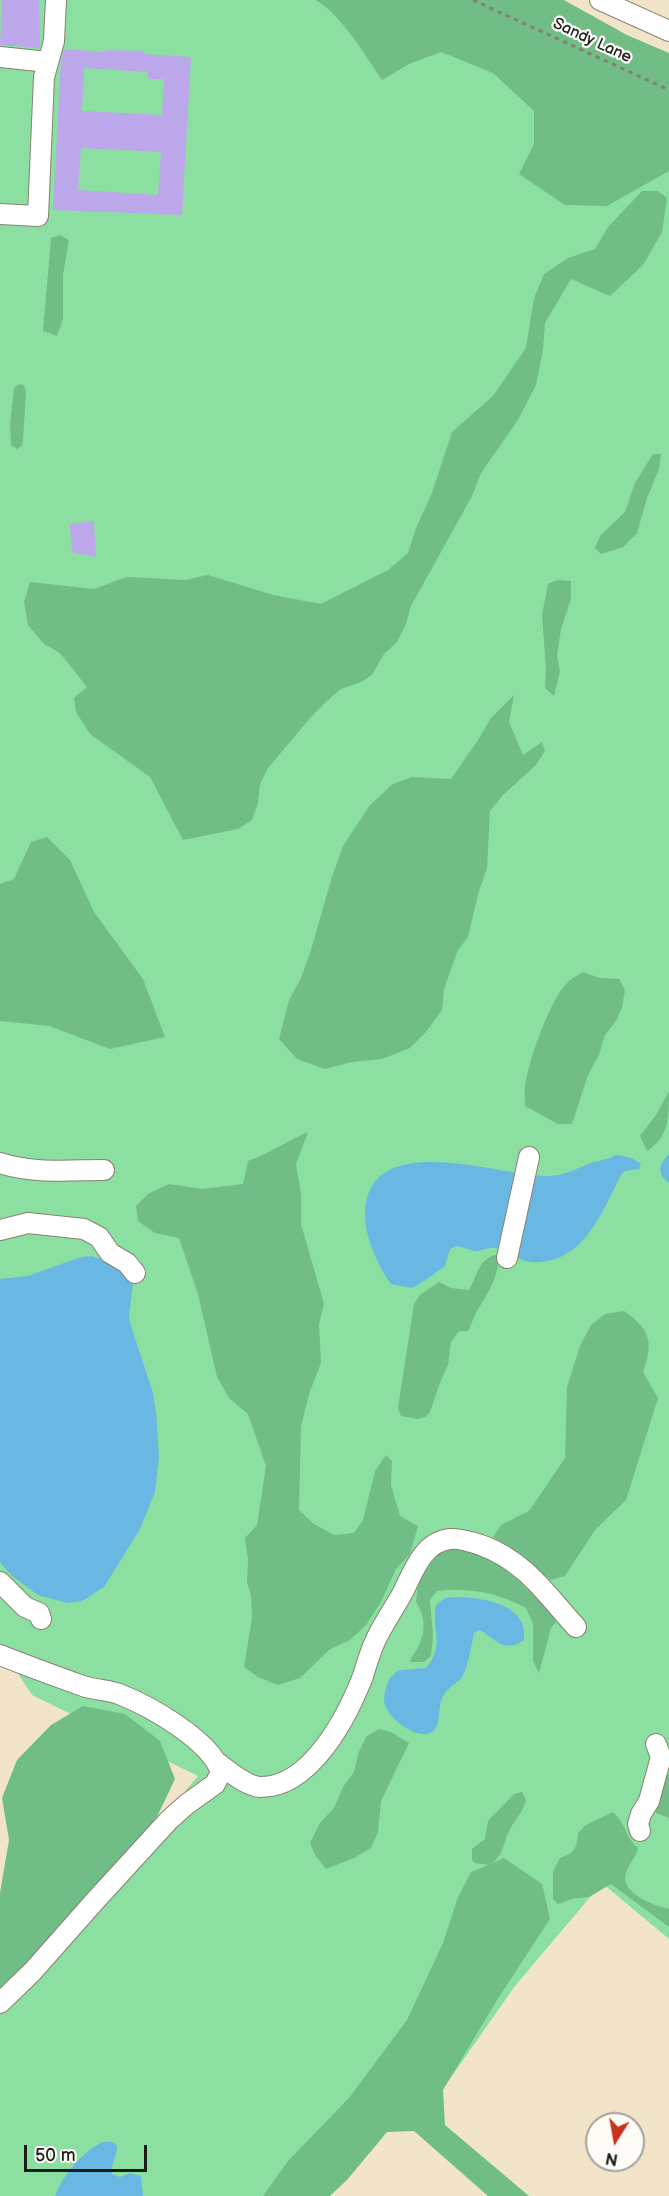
<!DOCTYPE html>
<html>
<head>
<meta charset="utf-8">
<style>
  body { margin:0 }
  #map { position:relative; width:669px; height:2196px; overflow:hidden; background:#f2e4c8; font-family:"Balsamiq Sans",sans-serif }
  canvas { display:block }
  .north { position:absolute; left:585px; top:2112px; width:60px; height:60px; box-sizing:border-box; background:#fdfcf7; border:2px solid #a3a29f; border-radius:50%; rotate:191deg; font-size:16px; font-weight:700; line-height:24px; text-align:center; color:#1c1c1c }
  .north::after { content:''; display:block; margin:auto; width:21px; height:27px; background:#c8321e; clip-path:polygon(50% 0,100% 100%,50% 72%,0 100%) }
  .scale { position:absolute; left:24px; top:2145px; width:123px; height:27px; box-sizing:border-box; border:3px solid #1c1c1c; border-top:0; padding-left:8px; font-size:18px; line-height:21px; white-space:nowrap; color:#1c1c1c; -webkit-text-stroke:4px #fdfcf7; paint-order:stroke }
</style>
</head>
<body>
<div id="map">
<canvas width="669" height="2196"></canvas>
<div class="north">N</div>
<div class="scale">50 m</div>
</div>
<script>
const g = document.querySelector('canvas').getContext('2d');
g.lineJoin = 'round';
function fillPath(path, color) { g.fillStyle = color; g.fill(path, 'evenodd'); }
function strokePath(path, color, width, dash) { g.strokeStyle = color; g.lineWidth = width; g.lineCap = dash ? 'butt' : 'round'; g.setLineDash(dash || []); g.stroke(path); }
function drawText(font, color, halo, rows, align = 'center') {
  g.font = font + ' "Balsamiq Sans",sans-serif'; g.lineWidth = 4.5; g.setLineDash([]); g.textBaseline = 'middle'; g.strokeStyle = halo; g.fillStyle = color; for (const [text, x, y, turn = 0] of rows) {
    g.save(); g.translate(x, y); g.rotate((+turn || 0) * Math.PI / 180); g.textAlign = isNaN(turn) ? turn : align; if (halo) g.strokeText(text, 0, 0); g.fillText(text, 0, 0); g.restore();
  }
}
fillPath(new Path2D(`
  M0 0H418L669 121V1939L602 1883 515 1986 442 2090 271 2196H0V2011L198 1776 32 1695 0 1646Z`), '#8bdfa0');
fillPath(new Path2D(`
  M315 0H564L627 35 669 53V171L607 206 565 205 519 174 534 144V111L493 73 441 52 409 64 382 80C367 58 338 10 315 0Z
  M642 191H658L667 198 662 232 643 265 610 296 571 279 545 323 543 350 536 385 518 420 481 473 472 496 411 606 406 624 397 642 384 654 372 675 361 682 341 689 328 700 311 717 268 768 260 784 258 803 252 820 238 829 183 840 150 777 90 734 76 712 74 698 87 687 60 653 44 644 28 625 24 602 30 582 94 589 127 577 185 580 208 575 273 595 321 604 388 570 408 553 416 528 432 493 452 432 493 396 526 348 534 298 544 274 568 258 595 249 608 227Z
  M60 235 69 240 63 275V319L57 336 43 331 51 238Z
  M19 384 24 385 26 392 23 440 22 446 17 449 11 445 10 425 14 388Z
  M653 454H661L659 469 647 498 637 533 623 547 601 554 595 548 600 536 625 512 635 483Z
  M557 580 571 581V599L561 629 557 656 560 671 554 696 545 688 546 669 542 615 548 584Z
  M514 695 509 722 523 755 542 742 545 751 536 765 503 795 490 811 487 868 478 894 468 937 458 950 444 989 442 1010 426 1032 410 1048 382 1059 352 1062 325 1069 297 1059 279 1039 289 1000 301 978 311 950 332 877 343 846 370 805 393 784 412 777 451 779 478 740 491 718Z
  M47 837 70 860 94 912 143 979 165 1037 110 1049 49 1026 0 1021V884L14 879 31 842Z
  M583 972 600 978 619 979 625 990 622 1007 616 1021 605 1035 599 1055 588 1075 572 1124H558L525 1106C525 1099 524 1093 525 1087 528 1062 550 999 568 982 572 978 578 975 583 972Z
  M669 1091C669 1117 669 1137 647 1151L640 1136 656 1115Z
  M308 1132 296 1164 301 1194V1224L324 1304 319 1324 321 1363 309 1394 301 1426 299 1510 314 1524 334 1535 354 1533 363 1520 375 1471 386 1455 392 1461 391 1485 400 1516 418 1526 410 1554 396 1569 381 1602 366 1625 350 1640 329 1650 300 1678 278 1685 258 1677 244 1667 252 1618 251 1596 247 1582 248 1560 245 1538 257 1525 266 1466 248 1414 229 1398 217 1377 198 1294 179 1238 155 1233 138 1221 136 1206 148 1194 169 1184 202 1189 243 1184 248 1161C269 1154 287 1141 308 1132Z
  M498 1254C500 1278 487 1293 476 1313 473 1319 471 1325 468 1331H459L451 1342 448 1365 441 1380 430 1412 425 1417 418 1419 401 1416 398 1408 414 1304 420 1295 439 1282 451 1288 469 1290C479 1273 477 1260 498 1254Z
  M624 1311C650 1329 654 1342 643 1372L658 1398 626 1500 595 1530 565 1576 551 1580 493 1537 501 1525 529 1511 565 1458 567 1387 580 1346 591 1325 605 1314Z
  M457 1548C492 1554 514 1575 538 1600 544 1605 550 1610 554 1617L556 1622 551 1628 539 1673 533 1661V1624L526 1608C498 1593 468 1587 437 1591L430 1600 433 1636 431 1656 424 1662H410C411 1657 414 1654 417 1649 426 1633 426 1617 416 1602L418 1582 433 1560 442 1551Z
  M83 1706 125 1714 160 1741 175 1779 157 1817 0 2002V1893L9 1840 2 1798 17 1760 51 1725Z
  M379 1729 391 1732 409 1743 381 1801 378 1832 371 1848 354 1858 326 1869 315 1855 310 1843 320 1823 334 1808 343 1787 354 1772 358 1754 366 1737Z
  M665 1772 669 1775V1818L656 1813 655 1806Z
  M522 1792 526 1800C523 1812 516 1818 510 1829 503 1842 505 1851 493 1863L504 1858 542 1884 550 1919 497 2000 443 2090 445 2125 529 2196H488L414 2131 387 2132 347 2180 330 2196H263L288 2161 349 2098 407 2020 443 1943 458 1897 471 1872 489 1865 475 1863 472 1860V1849L485 1839 488 1821 514 1794Z
  M613 1812C627 1825 625 1837 638 1848 636 1858 629 1863 626 1873 619 1893 655 1906 669 1909V1927L611 1884 589 1897 572 1899 558 1904 553 1899V1872L560 1858C575 1853 577 1848 578 1833L586 1825Z`), '#70be86');
fillPath(new Path2D(`
  M669 1154V1183C656 1173 659 1164 669 1154Z
  M616 1155C625 1156 634 1158 641 1164L639 1169 625 1171 621 1175C601 1214 583 1265 531 1262 518 1261 507 1248 493 1248 487 1247 480 1252 475 1251 469 1250 463 1247 457 1246L450 1249 445 1266 427 1279 412 1288 391 1284C376 1263 361 1229 366 1203 379 1129 505 1178 551 1176 567 1175 579 1167 594 1162 602 1160 609 1159 616 1155Z
  M91 1256 114 1263 132 1278 133 1284 129 1315 130 1323 153 1393 156 1412 159 1457 155 1492 140 1529 104 1587 82 1601 67 1603 38 1595 12 1576 0 1562V1279L28 1276 81 1257Z
  M459 1597C485 1598 529 1605 524 1640 505 1654 495 1639 480 1630L474 1633C471 1648 469 1663 462 1677 459 1682 448 1687 443 1696 437 1706 442 1722 434 1730 422 1743 394 1722 388 1711 382 1703 384 1694 387 1685 388 1680 393 1674 398 1671 404 1669 419 1669 426 1668 446 1645 431 1629 436 1605L445 1598Z
  M103 2142C130 2139 109 2161 112 2174L120 2177 130 2173 141 2176 143 2196H55C62 2176 83 2151 103 2142Z`), '#69b7e3');
fillPath(new Path2D(`
  M2 0H39L40 48 0 45Z
  M64 49 105 52 107 50 143 51 144 54 191 57 182 215 53 210 61 59ZM84 68 148 72V79H164L162 115 82 111ZM81 148 161 152 158 195 78 190Z
  M94 521 96 557 72 552 70 524Z`), '#bca7ea');
const minor = new Path2D(`
  M600 0 669 31
  M0 57 48 62
  M0 214 38 216 44 77 54 41 56 0
  M0 1163C33 1174 70 1170 104 1170
  M0 1230 28 1223 84 1229 99 1237 110 1253 127 1263 135 1273
  M507 1258 529 1157
  M0 1582 25 1607 39 1613 41 1619
  M0 1655C27 1666 55 1676 83 1686 95 1690 108 1690 119 1694 150 1706 210 1740 221 1772L215 1784 187 1804 169 1820 94 1902 33 1971 0 2003
  M218 1763C228 1771 248 1787 261 1787 311 1787 347 1717 363 1676 366 1666 369 1656 373 1646 380 1628 392 1612 402 1594 413 1573 422 1542 450 1539 460 1538 472 1542 481 1545 525 1561 546 1594 576 1627
  M640 1831 638 1824 641 1814 649 1801 661 1757 656 1744`);
strokePath(minor, '#878072', 22);
strokePath(new Path2D(`
  M473 0 669 90`), '#878072', 3, [4.5, 4.5]);
strokePath(minor, '#fff', 20);
drawText('16px', '#1c1c1c', '#fdfcf7', [
  ["Sandy Lane",592,41,25]
]);
</script>
</body>
</html>
